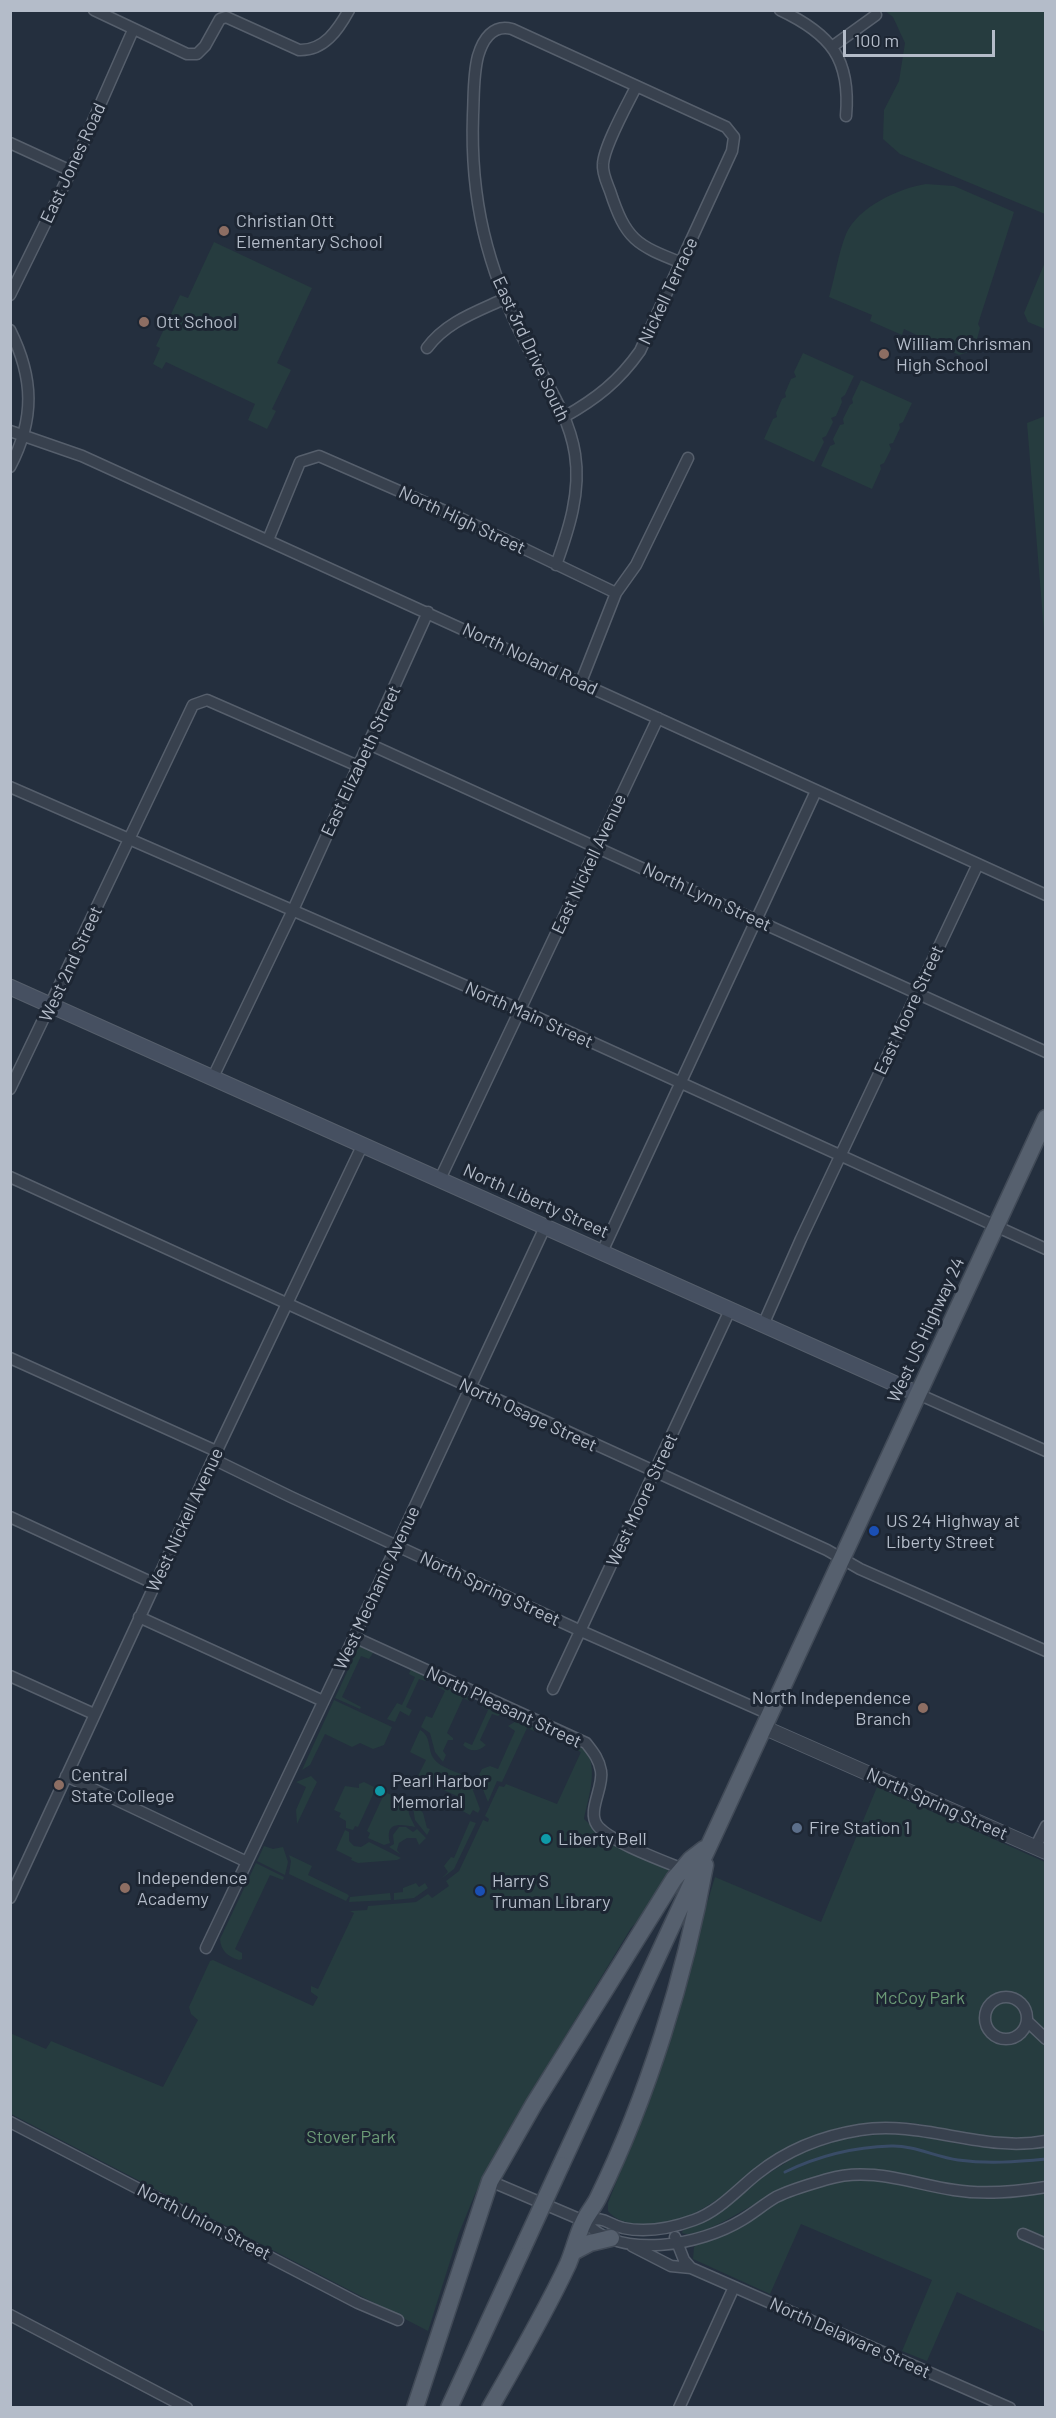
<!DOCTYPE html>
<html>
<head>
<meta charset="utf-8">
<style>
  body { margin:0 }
  #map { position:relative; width:1056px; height:2418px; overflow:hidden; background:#242f3e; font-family:Barlow,sans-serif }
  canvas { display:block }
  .frame { position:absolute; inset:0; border:12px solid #b4bcc9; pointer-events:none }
  .scale { position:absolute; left:843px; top:30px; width:152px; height:27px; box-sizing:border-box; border:3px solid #b4bcc9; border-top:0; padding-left:8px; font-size:18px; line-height:21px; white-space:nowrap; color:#b4bcc9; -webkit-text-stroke:4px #1d2633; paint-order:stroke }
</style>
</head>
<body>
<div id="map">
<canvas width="1056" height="2418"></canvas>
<div class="frame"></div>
<div class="scale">100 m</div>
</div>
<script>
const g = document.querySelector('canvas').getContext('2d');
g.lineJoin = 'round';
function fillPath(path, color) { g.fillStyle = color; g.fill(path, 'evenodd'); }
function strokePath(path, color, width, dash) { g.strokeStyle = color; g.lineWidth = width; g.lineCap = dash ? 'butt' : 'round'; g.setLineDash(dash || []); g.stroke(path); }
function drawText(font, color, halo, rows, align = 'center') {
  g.font = font + ' Barlow,sans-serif'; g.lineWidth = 6; g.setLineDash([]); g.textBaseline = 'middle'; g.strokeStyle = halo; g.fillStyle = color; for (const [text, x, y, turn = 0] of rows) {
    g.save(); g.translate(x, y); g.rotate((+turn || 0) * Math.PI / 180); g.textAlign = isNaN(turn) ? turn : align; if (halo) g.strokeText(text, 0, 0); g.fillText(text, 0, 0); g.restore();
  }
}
fillPath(new Path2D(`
  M885 11H1045V214L900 154 883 139 884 110 899 81 905 43 893 17Z
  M926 184 954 186 1014 212 978 324 980 328 974 350 959 355 904 329 902 335 870 321 872 315 829 297C835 277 838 254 846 234 858 207 899 188 926 184Z
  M214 242 312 288 277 363 291 370 272 409 276 411 267 429 248 420 255 404 166 362 162 369 153 364 160 348 156 346 180 295 188 298Z
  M1045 262V329L1028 322 1024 313Z
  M803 353 854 376 845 395 841 398 842 402 836 416 831 418 833 422 826 436 822 438 824 442 814 462 764 439 773 419 777 417 776 413 782 399 786 397 785 393 791 379 796 377 794 372Z
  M861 380 912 403 903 422 899 424 900 428 893 443 889 444 891 449 884 463 880 465 881 469 872 489 821 466 830 446 835 444 833 439 840 425 844 424 843 419 850 405 853 403 852 399Z
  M1045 416V644L1027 423Z
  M359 1646 373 1653 369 1659 361 1656 342 1697 361 1707 360 1709 335 1698Z
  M411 1669 427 1677 428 1679 425 1681 419 1679 406 1707 412 1710 409 1716 400 1711 395 1722 387 1719 397 1703 402 1705 415 1677 409 1674Z
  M439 1683 472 1698 469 1701 463 1698 447 1733 453 1738V1740H448L443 1751 446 1755 443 1762 435 1752 430 1733 421 1727 426 1716 432 1718 445 1691 438 1687Z
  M334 1700 392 1727 384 1745 373 1749 360 1743 352 1747 325 1734 310 1765 302 1770Z
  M484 1703 499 1710 501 1714 498 1716 492 1714 480 1740 486 1745C478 1752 470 1752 463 1745L465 1742 472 1745 488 1710 482 1707Z
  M518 1720 537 1727 534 1731 527 1728 502 1782 497 1781 488 1802 478 1777 482 1769 490 1766 498 1769 515 1731 508 1726Z
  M420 1730C432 1737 427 1749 434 1759 441 1768 457 1772 468 1777L480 1809 478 1813 473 1810 470 1815 453 1806 457 1796 417 1778 426 1760 410 1752Z
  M575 1745C604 1753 588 1799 584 1819L597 1831 672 1871 646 1913 631 1928 526 2101 475 2194 459 2233 428 2331 11 2114 10 2033 46 2049 51 2041 163 2087 198 2020 191 2014 189 2007 210 1961 213 1960 313 2006 318 1997 311 1992V1986L318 1989 354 1913 350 1911 367 1910 368 1906 416 1902 428 1894 432 1898 449 1886 446 1881 459 1871 483 1820 488 1822 489 1819 485 1816 499 1786 504 1787 506 1784 557 1804 581 1752 574 1749Z
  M311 1776 317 1782 297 1824 296 1810 306 1787 296 1782Z
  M364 1782 376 1788 358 1827 355 1826 353 1830 346 1828V1821L339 1817 341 1813 334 1810 345 1786 359 1788V1784Z
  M877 1787 1045 1862V2135C1021 2138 997 2139 973 2135 949 2131 925 2123 901 2122 868 2120 833 2127 803 2140 745 2166 706 2232 636 2224 625 2222 615 2220 608 2211V2203L642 2116 715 1877 821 1922Z
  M385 1792 408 1803 409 1814 415 1827C403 1825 384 1820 390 1843L384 1845 368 1838 370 1833 367 1831Z
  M412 1801 423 1813 427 1828 430 1829 427 1835 415 1820Z
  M470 1821 476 1823 454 1869 441 1879 448 1872 444 1866 451 1857 454 1858Z
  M399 1827H406L413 1832 417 1829 426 1838 419 1845 416 1838H407L399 1843 397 1850 400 1854 389 1847 394 1844 393 1835Z
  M345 1830 349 1832V1841L354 1846 361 1847 369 1842 401 1858 397 1860 358 1863 351 1860 352 1858 336 1850Z
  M264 1846 273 1849 283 1847 288 1862 285 1875 257 1861Z
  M289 1855 312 1866 308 1875 347 1894 349 1896 346 1901 289 1874 291 1861Z
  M256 1863 284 1877 283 1880 270 1875 235 1949 242 1953V1959L239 1960C227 1956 221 1951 220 1939Z
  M416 1883 419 1887 425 1883 428 1888 414 1898 394 1900V1893L403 1892V1888Z
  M390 1893 391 1900 349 1902 350 1897Z
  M897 2132C944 2140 999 2156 1045 2147V2180C1019 2187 991 2191 964 2188 915 2183 887 2161 833 2172 812 2177 789 2186 769 2196 750 2205 701 2240 682 2233L683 2230 725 2210 760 2179 801 2153 842 2139Z
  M862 2177 905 2183 972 2198 994 2199 1045 2191V2332L957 2292 927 2361 902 2351 932 2280 801 2224 770 2294 693 2259 694 2247 699 2242 773 2203 826 2182Z`), '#263c3f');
strokePath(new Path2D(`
  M785 2172C818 2156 854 2147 891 2146 913 2145 936 2157 958 2160 988 2164 1016 2162 1046 2159`), '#394c67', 3);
const minor = new Path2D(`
  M94 10 187 54H197L205 46 220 19 226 17 299 50C324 51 338 30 349 10
  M780 10C831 34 851 59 846 116
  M833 46 876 15
  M636 87C627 105 604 146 603 164 602 173 607 183 610 191 626 240 636 245 682 263
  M10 143 71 171
  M10 295 71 171 133 30
  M10 330C34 378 35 419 10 467
  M427 348C446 322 476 312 504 299
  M564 417C596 399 619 381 640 351L732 151 734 137
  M10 431 82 456 1046 895
  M268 540 300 462 319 456 454 515 616 593
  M556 565C569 529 581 492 575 454 569 414 543 378 525 342 487 268 470 199 473 115 474 95 473 75 478 56 483 39 493 24 512 29L726 127 734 137
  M581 682 616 593 636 565 688 458
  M369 744 1046 1052
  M10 787 521 1010 1046 1249
  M213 1077 293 910 428 612
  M10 1089 193 705 207 700 358 766
  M10 1177 827 1550 860 1569 1046 1651
  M440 1179 658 718
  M602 1252 816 791
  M763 1325 801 1239 978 864
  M10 1358 216 1451
  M918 1394 1046 1451
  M213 1459 291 1497 581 1631 769 1714
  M10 1517 155 1584
  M139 1617 323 1701
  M354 1637 586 1743C593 1752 599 1759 601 1771 604 1787 587 1811 597 1825 608 1841 663 1861 683 1869
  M10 1676 94 1714
  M553 1689 730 1310
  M66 1776 247 1862
  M1035 1848 1046 1826
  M10 1898 213 1459 363 1144
  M206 1948 354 1637 545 1227
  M985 2018a21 21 0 1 1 42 0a21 21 0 1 1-42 0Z
  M1027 2021 1046 2039
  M10 2122 358 2303 398 2320
  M490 2181 584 2221C620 2261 701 2245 742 2220 754 2213 764 2204 776 2197 792 2189 811 2184 828 2179 870 2166 913 2184 954 2190 985 2195 1015 2192 1046 2187
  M584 2221C607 2216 604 2223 623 2228 646 2233 672 2228 694 2220 719 2211 737 2190 757 2174 787 2150 822 2136 860 2130 923 2120 983 2153 1046 2141
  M1023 2234 1046 2244
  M675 2237 684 2260 691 2268 1010 2408
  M632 2246 671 2266 691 2268
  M10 2315 187 2408
  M679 2408 734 2287`);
const tertiary = new Path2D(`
  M763 1727 1046 1852`);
const secondary = new Path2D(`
  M10 987 918 1394`);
const primary = new Path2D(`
  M561 2165 1046 1118
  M573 2252 590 2243 611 2238
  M415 2408 490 2181 534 2104 674 1879 691 1859 704 1849
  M449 2408 526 2241
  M490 2408C517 2361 545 2313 568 2264 574 2250 577 2235 584 2221 588 2213 594 2206 598 2198 648 2096 685 1976 705 1865`);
strokePath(minor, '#565f6c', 13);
strokePath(tertiary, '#565f6c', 16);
strokePath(secondary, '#565f6c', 17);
strokePath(primary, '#414a57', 19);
strokePath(minor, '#38414e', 10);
strokePath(tertiary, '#38414e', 14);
strokePath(secondary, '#465061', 15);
strokePath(primary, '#56606e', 16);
const primaryBridge = new Path2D(`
  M526 2241 561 2165`);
strokePath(primaryBridge, '#414a57', 19, []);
strokePath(primaryBridge, '#56606e', 16);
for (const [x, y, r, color] of [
  [224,231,6,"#8d6e63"],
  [144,322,6,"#8d6e63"],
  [884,354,6,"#8d6e63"],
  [874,1531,6,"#1a4fb4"],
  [923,1708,6,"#8d6e63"],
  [59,1785,6,"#8d6e63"],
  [380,1791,6,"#0f9aa8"],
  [797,1828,6,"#5c6f8a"],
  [546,1839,6,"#0f9aa8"],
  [125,1888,6,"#8d6e63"],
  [480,1891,6,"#1a4fb4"]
]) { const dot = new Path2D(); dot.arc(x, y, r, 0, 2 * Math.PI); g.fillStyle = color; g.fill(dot); strokePath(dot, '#1d2633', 2); }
drawText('18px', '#b4bcc9', '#1d2633', [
  ["East Jones Road",73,163,-65],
  ["Nickell Terrace",668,291,-65],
  ["East 3rd Drive South",531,349,65],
  ["North High Street",462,520,25],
  ["North Noland Road",530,659,25],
  ["East Elizabeth Street",361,761,-65],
  ["East Nickell Avenue",589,864,-65],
  ["North Lynn Street",707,897,25],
  ["West 2nd Street",71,964,-65],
  ["East Moore Street",909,1010,-65],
  ["North Main Street",529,1015,24],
  ["North Liberty Street",536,1201,24],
  ["West US Highway 24",926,1330,-65],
  ["North Osage Street",528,1415,25],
  ["West Moore Street",642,1500,-65],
  ["West Nickell Avenue",185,1520,-65],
  ["West Mechanic Avenue",377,1588,-65],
  ["North Spring Street",490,1589,25],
  ["North Pleasant Street",504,1707,25],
  ["North Spring Street",937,1804,24],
  ["North Union Street",204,2222,27],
  ["North Delaware Street",850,2338,24]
]);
drawText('18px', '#b4bcc9', '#1d2633', [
  ["Christian Ott",236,221],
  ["Elementary School",236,242],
  ["Ott School",156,322],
  ["William Chrisman",896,344],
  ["High School",896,365],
  ["US 24 Highway at",886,1521],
  ["Liberty Street",886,1542],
  ["North Independence",911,1698,"right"],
  ["Branch",911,1719,"right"],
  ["Central",71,1775],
  ["State College",71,1796],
  ["Pearl Harbor",392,1781],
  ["Memorial",392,1802],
  ["Fire Station 1",809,1828],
  ["Liberty Bell",558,1839],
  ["Independence",137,1878],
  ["Academy",137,1899],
  ["Harry S",492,1881],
  ["Truman Library",492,1902]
], 'left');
drawText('18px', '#6b9a76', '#1d2633', [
  ["McCoy Park",920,1998],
  ["Stover Park",351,2137]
]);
</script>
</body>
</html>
